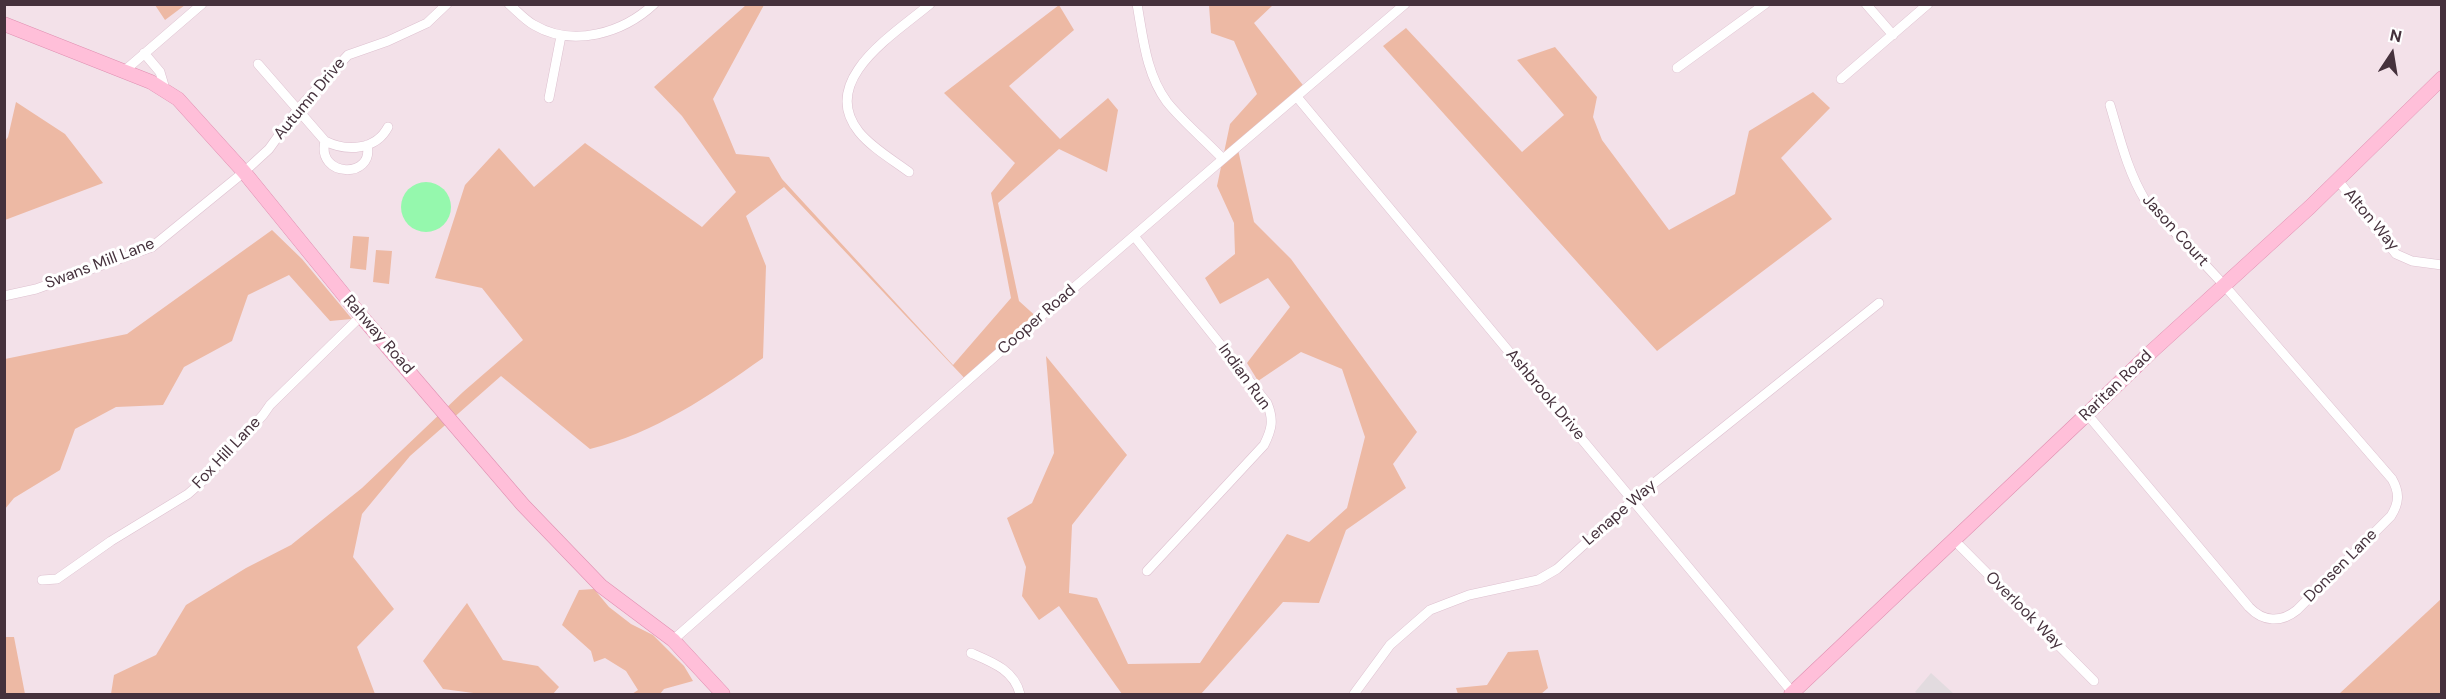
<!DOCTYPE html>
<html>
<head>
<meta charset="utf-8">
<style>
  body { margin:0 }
  #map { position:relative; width:2446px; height:699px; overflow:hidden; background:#f3e1e9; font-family:"DM Sans",sans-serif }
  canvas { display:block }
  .frame { position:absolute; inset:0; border:6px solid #45313c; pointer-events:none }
  .north { position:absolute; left:2362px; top:24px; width:60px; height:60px; -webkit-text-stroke:4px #fff; paint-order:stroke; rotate:12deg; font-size:16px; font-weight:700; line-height:24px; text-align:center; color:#45313c }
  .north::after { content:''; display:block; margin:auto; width:21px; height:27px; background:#45313c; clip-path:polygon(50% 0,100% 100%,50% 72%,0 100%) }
</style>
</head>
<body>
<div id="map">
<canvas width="2446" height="699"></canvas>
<div class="frame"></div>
<div class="north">N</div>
</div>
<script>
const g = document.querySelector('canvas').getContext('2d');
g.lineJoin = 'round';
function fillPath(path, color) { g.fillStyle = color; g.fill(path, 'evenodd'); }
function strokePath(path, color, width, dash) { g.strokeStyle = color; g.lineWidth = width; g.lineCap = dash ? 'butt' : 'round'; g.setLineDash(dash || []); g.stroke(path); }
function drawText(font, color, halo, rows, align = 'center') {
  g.font = font + ' "DM Sans",sans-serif'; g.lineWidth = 6; g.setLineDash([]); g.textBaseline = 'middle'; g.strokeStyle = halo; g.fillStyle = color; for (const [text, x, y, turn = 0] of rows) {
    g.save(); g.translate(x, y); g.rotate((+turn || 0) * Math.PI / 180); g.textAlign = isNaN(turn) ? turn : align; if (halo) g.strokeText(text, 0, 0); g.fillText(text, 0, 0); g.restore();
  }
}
fillPath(new Path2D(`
  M155 5H185L165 20Z
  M746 5H764L713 99 736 154 769 157 782 179 953 365 1011 298 991 193 1015 163 944 93 1059 5 1074 30 1009 86 1060 139 1108 98 1118 110 1107 172 1059 149 998 203 1019 301 1040 320 970 384 784 187 746 216 766 266 763 358C709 396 655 433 590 449L501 376 410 456 362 514 353 557 394 609 357 647 375 694H111L114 675 156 655 186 605 246 568 291 545 362 488 463 392 523 340 482 288 435 278 465 185 499 148 534 187 585 143 702 227 736 192 682 116 654 87Z
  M1209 5H1273L1254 23 1306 89 1237 145 1254 222 1291 259 1417 432 1393 464 1406 488 1346 530 1319 603 1283 602 1201 694H1122L1059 606 1039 620 1022 596 1026 567 1007 518 1032 503 1054 453 1046 356 1127 455 1072 525 1069 593 1097 598 1128 664 1200 663 1287 534 1309 542 1347 508 1365 437 1342 369 1301 352 1258 381 1247 363 1290 307 1268 278 1220 304 1205 278 1235 254 1234 223 1217 186 1230 124 1257 94 1234 41 1211 33Z
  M1406 28 1522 152 1564 115 1517 60 1555 47 1597 97 1593 117 1602 140 1669 230 1735 194 1749 131 1813 92 1830 108 1781 158 1832 219 1657 351 1383 46Z
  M16 102 65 134 103 183 5 220V141L8 137Z
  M272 230 302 259 352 319 330 321 289 275 248 295 232 341 184 367 163 405 116 407 75 429 60 470 14 498 5 509V359L127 334Z
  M353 236 369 237 366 270 350 268Z
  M376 250 392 251 389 284 373 282Z
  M594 589 609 607 631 624 653 635 684 666 693 681 664 689 660 694H632L638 690 626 671 605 658 594 662 591 651 562 625 579 590Z
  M2441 599V694H2339Z
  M467 603 503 660 538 666 559 687 553 694H481L443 689 423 661Z
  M5 637H14L25 694H5Z
  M1538 650 1548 688 1541 694H1458L1456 688 1487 685 1508 652Z`), '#edb9a4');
fillPath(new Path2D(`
  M1931 673 1954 694H1918L1915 692Z`), '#e2dbdf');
fillPath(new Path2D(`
  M401 207a25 25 0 1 1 50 0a25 25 0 1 1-50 0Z`), '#95f8ad');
const street = new Path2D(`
  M509 4C517 11 525 20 534 25 573 48 623 33 654 4
  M1137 4C1143 37 1146 74 1167 102 1183 122 1205 140 1223 159
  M1866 4 1893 35
  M144 53 160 72 165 89
  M258 64 325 141C347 152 376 150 388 127
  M1677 68 1765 4
  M123 72 202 4
  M1841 79 1928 4
  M1297 97 1793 693
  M549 98 561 36
  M325 141C316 178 375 179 367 145
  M909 172C893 160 872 148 859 132 817 80 896 33 930 4
  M2337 179 2396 254 2412 261 2442 265
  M1134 236 1267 403C1274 420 1272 429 1264 445L1147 571
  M4 296 36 289 152 247 244 172 269 149 297 110 348 55 388 41 427 23 447 4
  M2087 414 2249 607C2263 622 2281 623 2297 610L2391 516C2399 503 2400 493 2392 479L2224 285 2145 200C2127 170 2120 138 2110 105
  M1954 540 2094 681
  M42 580 57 579 111 541 188 494 205 479 263 415 270 405 361 316
  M673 640 1018 336 1223 159 1405 4
  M971 653C992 662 1014 670 1020 694
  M1354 694 1390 645 1430 610 1469 595 1538 580 1557 569 1633 500 1879 303`);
const secondary = new Path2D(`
  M4 24 151 82 178 99 244 172 361 316 523 505 601 586 673 640 723 694
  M1791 694 2087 414 2151 352 2310 207 2442 78`);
strokePath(street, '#ddc0cf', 10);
strokePath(secondary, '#df8fb1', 15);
strokePath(street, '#fff', 9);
strokePath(secondary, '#ffbfd9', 14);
drawText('16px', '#45313c', '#fff', [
  ["Autumn Drive",310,99,-50],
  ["Alton Way",2371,220,50],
  ["Jason Court",2175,231,48],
  ["Swans Mill Lane",100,264,-21],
  ["Cooper Road",1037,320,-41],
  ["Rahway Road",378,335,49],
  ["Indian Run",1244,377,54],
  ["Raritan Road",2116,386,-44],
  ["Ashbrook Drive",1545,395,50],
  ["Fox Hill Lane",227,453,-47],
  ["Lenape Way",1620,513,-41],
  ["Donsen Lane",2341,566,-45],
  ["Overlook Way",2024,611,45]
]);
</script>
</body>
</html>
